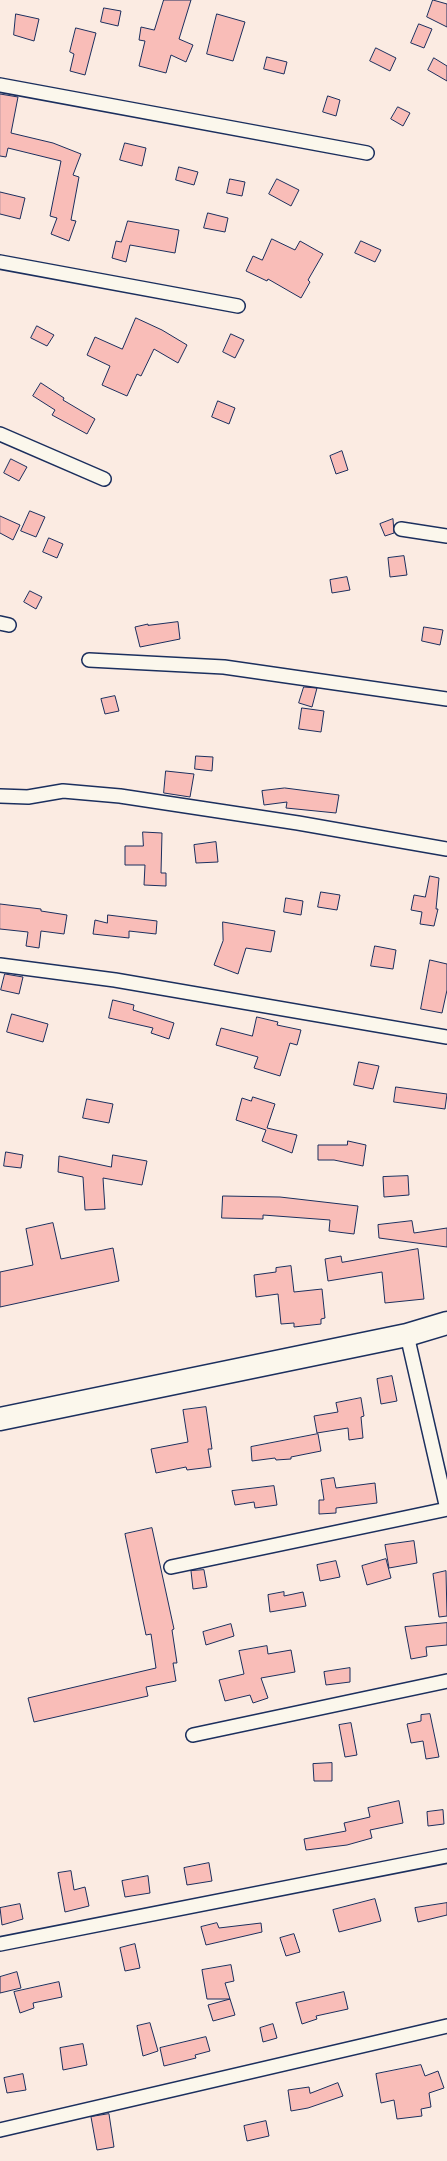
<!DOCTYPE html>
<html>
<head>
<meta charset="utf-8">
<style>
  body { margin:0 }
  canvas { display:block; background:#fbebe2 }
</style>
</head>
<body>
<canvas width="447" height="2161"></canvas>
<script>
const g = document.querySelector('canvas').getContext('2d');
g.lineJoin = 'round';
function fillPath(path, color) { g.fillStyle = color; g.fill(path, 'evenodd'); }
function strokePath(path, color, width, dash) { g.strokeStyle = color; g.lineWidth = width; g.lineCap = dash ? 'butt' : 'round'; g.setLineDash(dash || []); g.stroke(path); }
const building = new Path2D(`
  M164 0H191L179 39 193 45 186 62 171 55 166 73 139 66 145 41 139 40 141 27 154 30Z
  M433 0 447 4V27L427 17Z
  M104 8 121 11 118 26 101 22Z
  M16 14 39 19 34 41 14 35Z
  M217 14 245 22 233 61 207 54Z
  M419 24 432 29 424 48 411 43Z
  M76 28 96 33 85 75 70 71 74 54 70 52Z
  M376 48 396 58 390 71 370 61Z
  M267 57 287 62 284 74 264 69Z
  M434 58 447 66V81L428 70Z
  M0 94 18 97 11 133 53 143 81 154 73 175 79 177 71 220 76 221 69 241 51 234 57 218 50 216 61 161 8 148 6 157 0 156Z
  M328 96 340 100 336 116 323 112Z
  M398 107 410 113 403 126 391 119Z
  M125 143 146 148 142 166 120 160Z
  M179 167 198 172 194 185 176 180Z
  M230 179 245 182 242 196 227 193Z
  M277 179 299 190 291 206 269 194Z
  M0 192 25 198 20 219 0 214Z
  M208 213 228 218 225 232 204 228Z
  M128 221 179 230 175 253 130 245 126 262 112 258 116 241 121 242Z
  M272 239 295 250 300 241 323 254 308 280 310 282 301 298 268 279 267 281 246 271 253 256 262 260Z
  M361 241 381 250 375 262 355 253Z
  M136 318 162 330 187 345 178 363 154 349 141 376 137 374 127 396 102 385 110 366 87 355 95 337 122 349Z
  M37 326 54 335 47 346 31 338Z
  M231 334 244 340 235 358 223 352Z
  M41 383 64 398 63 400 95 419 87 434 52 415 55 410 33 396Z
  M218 401 235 408 229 424 212 417Z
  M342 451 348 470 336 474 330 456Z
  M11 459 27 467 19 481 4 473Z
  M30 511 45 517 36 537 21 531Z
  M0 516 20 525 13 540 0 533Z
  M393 519 394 533 385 536 380 524Z
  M49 538 63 544 57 558 43 552Z
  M404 556 407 575 390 577 388 558Z
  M347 577 350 590 332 593 330 580Z
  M30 591 42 597 36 609 24 602Z
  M178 622 180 639 140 647 135 627 148 624V625Z
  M424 627 443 630 440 645 422 641Z
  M304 687 317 688 312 707 299 703Z
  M115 696 119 711 105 714 101 699Z
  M302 708 324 711 321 732 299 729Z
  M196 756 213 757 212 771 195 769Z
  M166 771 194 774 190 797 164 793Z
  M285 788 339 795 336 813 286 808 287 802 264 805 262 791Z
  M143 832 162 833 161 873H166V886L144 885 145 865H125V846H143Z
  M216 842 218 862 196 863 194 845Z
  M430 876 439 878 436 909H438L434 926 420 924 422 912 411 910 414 895 425 897Z
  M321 892 340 895 337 910 318 907Z
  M286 898 303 901 301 915 284 912Z
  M0 904 41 909V911L67 915 64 934 41 931 39 948 26 946 28 932 0 929Z
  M108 915 157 921 156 934 129 931V938L93 934 95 920 107 923Z
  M223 922 275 931 271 952 246 948 238 974 214 965 223 941Z
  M375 946 396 950 393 969 371 966Z
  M430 960 447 964V990L442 1013 421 1009Z
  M5 974 23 977 19 994 1 990Z
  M113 1000 134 1005 133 1010 174 1023 169 1039 151 1033 153 1028 109 1018Z
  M12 1014 48 1024 43 1042 7 1032Z
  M257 1017 278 1022 277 1025 301 1030 297 1045 290 1043 280 1076 254 1068 258 1057 216 1045 221 1028 252 1036Z
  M359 1062 379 1066 373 1089 354 1085Z
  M396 1087 447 1094 445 1109 394 1102Z
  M253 1097 275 1104 267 1128 297 1135 292 1153 262 1141 266 1130 236 1120 242 1098 251 1101Z
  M87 1099 113 1104 109 1123 83 1118Z
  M348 1141 366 1145 363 1166 334 1160H318V1145H347Z
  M6 1152 23 1155 21 1168 4 1166Z
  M113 1155 147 1161 142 1185 103 1178 105 1209 85 1210 83 1177 58 1172 59 1156 111 1167Z
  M408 1176 409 1195 384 1197 383 1177Z
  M223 1196 280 1197 358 1206 354 1234 329 1231 330 1220 263 1215V1219L222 1218Z
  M412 1221 414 1233 447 1228V1247L379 1238 378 1225Z
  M53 1223 61 1259 113 1248 119 1281 0 1307V1272L33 1265 26 1229Z
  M418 1249 424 1299 385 1303 382 1272 328 1281 325 1259 341 1256 342 1262Z
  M291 1266 294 1292 322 1289 325 1318 321 1319V1324L294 1327V1323L281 1324 278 1294 256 1297 254 1275 276 1272V1268Z
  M392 1376 397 1401 381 1404 377 1379Z
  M361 1398 364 1416 361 1417 363 1438 349 1440 348 1428 317 1433 314 1416 338 1412 336 1403Z
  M206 1407 212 1449H208L211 1467 187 1470 186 1467 156 1473 151 1449 188 1442 183 1410Z
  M318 1434 321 1451 291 1457V1459L276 1460 275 1458 252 1461 251 1447Z
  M334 1478 336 1488 375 1483 377 1503 336 1508V1513L319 1514V1500H324L321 1480Z
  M274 1486 277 1505 255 1508 254 1502 235 1505 232 1491Z
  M152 1528 174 1629 172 1630 177 1663H173L176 1681 146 1687 148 1696 34 1722 28 1698 156 1668 151 1634 146 1635 125 1534Z
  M414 1541 417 1563 389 1568 385 1545Z
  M386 1559 391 1578 367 1585 362 1566Z
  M336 1561 340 1577 320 1581 317 1565Z
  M204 1570 207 1587 193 1589 191 1571Z
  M446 1571 447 1616 439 1617 433 1574Z
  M284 1592V1596L303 1592 306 1606 270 1612 268 1595Z
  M447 1623V1645L426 1647 427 1656 411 1659 405 1627Z
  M231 1624 234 1636 206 1645 203 1632Z
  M267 1646 268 1654 291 1650 295 1672 261 1678 268 1698 253 1703 250 1695 225 1701 219 1680 244 1674 239 1651Z
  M350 1668V1682L326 1685 324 1672Z
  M430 1714 439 1757 426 1759 423 1741 411 1743 407 1724 421 1721V1715Z
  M351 1723 357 1755 345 1757 339 1725Z
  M332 1763V1781H314L313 1764Z
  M399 1801 403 1823 370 1830 372 1838 347 1845 306 1850 304 1839 346 1831 344 1823 370 1817 368 1808Z
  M443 1810 444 1824 428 1826 427 1812Z
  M209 1863 212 1881 187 1885 184 1868Z
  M71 1871 74 1890 85 1887 89 1906 65 1912 58 1873Z
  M148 1876 150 1893 125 1897 122 1881Z
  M375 1899 381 1921 339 1932 333 1910Z
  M447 1903V1915L418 1922 415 1908Z
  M20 1904 23 1919 2 1925 0 1908Z
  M217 1923 219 1928 261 1923 262 1932 206 1945 201 1927Z
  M294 1934 300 1952 286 1956 280 1938Z
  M135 1944 140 1968 125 1971 120 1948Z
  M231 1965 234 1981 225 1983 235 2015 213 2021 208 2005 230 1999H207L202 1970Z
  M17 1972 21 1988 0 1993V1977Z
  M59 1982 62 1997 33 2003 34 2008 20 2013 14 1992Z
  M344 1992 348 2009 316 2016 317 2019 302 2024 296 2003Z
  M150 2023 158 2051 143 2056 137 2026Z
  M273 2024 277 2038 263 2042 260 2028Z
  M206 2037 210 2051 195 2055 196 2058 164 2066 160 2048Z
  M83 2044 87 2065 63 2070 60 2048Z
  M421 2065 425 2076 438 2071 444 2088 429 2093 431 2107 421 2109 422 2116 397 2119 394 2100 381 2103 376 2074Z
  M23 2074 26 2090 7 2093 4 2078Z
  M338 2083 343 2096 308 2108 291 2111 288 2090 309 2087 310 2093Z
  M109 2114 114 2147 97 2150 91 2117Z
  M266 2121 269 2136 247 2141 244 2126Z`);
fillPath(building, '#f9bdb8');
strokePath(building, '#1b2f5e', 1);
const minor = new Path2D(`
  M0 85 367 153
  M0 262 238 306
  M0 434 104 479
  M401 529 447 536
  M0 623 9 625
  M89 660 224 667 447 699
  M0 796 28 797 63 791 120 796 298 823 447 849
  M0 965 115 980 447 1037
  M407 1335 447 1509
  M171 1567 447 1509
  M193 1735 447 1681
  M0 1944 447 1856
  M0 2130 447 2026`);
const trunk = new Path2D(`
  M0 1419 407 1335 447 1323`);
strokePath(minor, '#1b2f5e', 16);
strokePath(trunk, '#1b2f5e', 25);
strokePath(minor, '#fbf7ec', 13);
strokePath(trunk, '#fbf7ec', 22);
</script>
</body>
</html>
